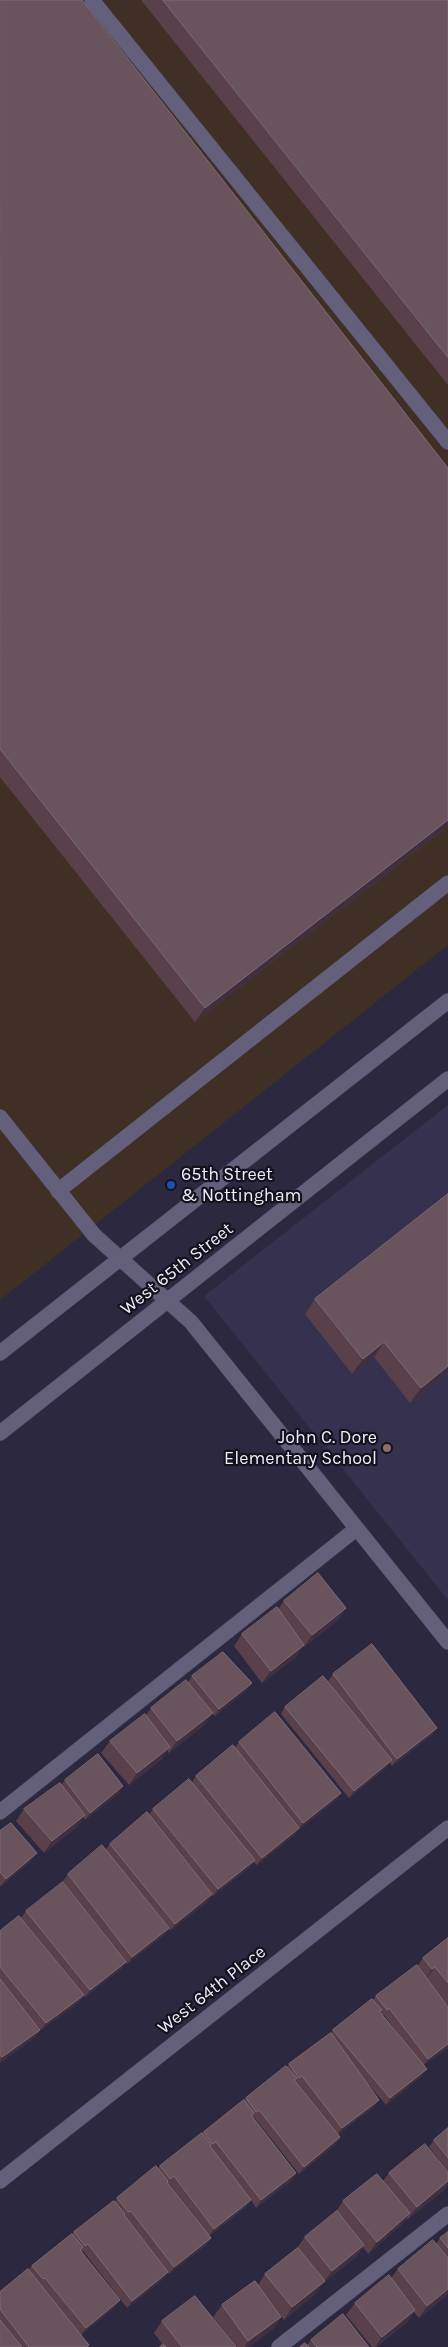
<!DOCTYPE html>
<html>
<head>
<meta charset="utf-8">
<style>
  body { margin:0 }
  canvas { display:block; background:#2b283f }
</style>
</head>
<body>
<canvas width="448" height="2347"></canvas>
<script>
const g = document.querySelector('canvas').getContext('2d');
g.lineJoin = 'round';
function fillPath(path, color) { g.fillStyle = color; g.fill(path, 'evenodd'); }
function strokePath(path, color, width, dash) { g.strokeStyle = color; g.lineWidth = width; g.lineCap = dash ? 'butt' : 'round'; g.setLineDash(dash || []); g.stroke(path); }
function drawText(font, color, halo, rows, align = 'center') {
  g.font = font + ' Karla,sans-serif'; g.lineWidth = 4.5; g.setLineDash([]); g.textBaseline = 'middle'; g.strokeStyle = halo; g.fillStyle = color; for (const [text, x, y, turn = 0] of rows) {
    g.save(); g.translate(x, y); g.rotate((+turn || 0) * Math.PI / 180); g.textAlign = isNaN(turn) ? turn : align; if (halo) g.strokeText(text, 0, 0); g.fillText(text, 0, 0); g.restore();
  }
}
fillPath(new Path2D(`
  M448 1105V1600L204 1296Z`), '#35314e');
fillPath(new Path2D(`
  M0 0H448V945L0 1300Z`), '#402f25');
const service = new Path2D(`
  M92 0 448 442
  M58 1191 448 883
  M0 1812 356 1529
  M279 2347 448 2214`);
const minor = new Path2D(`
  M0 1117 94 1235 191 1322 448 1642
  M0 2181 448 1828`);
const tertiary = new Path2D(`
  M0 1353 448 1001
  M0 1433 448 1079`);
strokePath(service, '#484559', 16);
strokePath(minor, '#484559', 16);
strokePath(tertiary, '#484559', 16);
strokePath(service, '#64607b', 15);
strokePath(minor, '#64607b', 15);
strokePath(tertiary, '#64607b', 15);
fillPath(new Path2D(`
  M0 0 448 827 195 1022 0 777Z
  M141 0H448V385Z
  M448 1194V1373L410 1403 374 1357 352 1374 305 1314 315 1299Z
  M284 1601 346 1608 338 1620 304 1647 303 1646 296 1657 262 1683 234 1646 242 1634 278 1609Z
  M333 1674 437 1728 432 1735 392 1766 390 1763 387 1767 349 1798 281 1714 285 1707 335 1691 328 1681Z
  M192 1676 247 1690 215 1716 212 1713 204 1725 169 1753 167 1751 162 1759 129 1785 101 1753 110 1741 146 1715 151 1708 188 1682Z
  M239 1742 341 1793 336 1800 298 1830 294 1835 257 1865 254 1862 250 1867 213 1896 212 1895 208 1901 170 1931 169 1929 164 1935 127 1964 63 1881 68 1874 106 1849 110 1844 149 1815 153 1809 192 1782 196 1776 235 1748Z
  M65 1780 123 1786 119 1793 85 1820 83 1817 77 1827 44 1853 16 1821 24 1809 61 1785Z
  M0 1831 32 1860 1 1886 0 1885Z
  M26 1911 126 1962 121 1969 85 1997 21 1918Z
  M0 1931 84 1995 79 2002 41 2030 27 2013 40 2030 35 2037 0 2063Z
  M448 1938V2006L441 1997 448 2007V2048L424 2065 422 2076 386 2105 369 2085 374 2107 338 2134 340 2137 336 2144 299 2174 254 2117 253 2118 296 2173 292 2180 256 2208 251 2200 246 2207 209 2236 211 2238 206 2245 169 2274 168 2272 163 2279 127 2308 83 2251 82 2252 115 2307 81 2335 61 2310 88 2347H0V2292L29 2269 32 2266 72 2234 74 2232 115 2202 117 2198 158 2168 160 2166 202 2133 246 2098 287 2067 289 2064 331 2033 333 2030 373 2000 376 1996 418 1965 423 1958ZM384 2015 404 2041 383 2016ZM169 2183 203 2227 168 2184Z
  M448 2128V2171L429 2147 434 2140Z
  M448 2172V2184L444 2190 408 2219 407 2218 401 2225 368 2254 363 2247 356 2257 323 2283 316 2293 284 2320 277 2311 281 2317 273 2329 249 2347H160L163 2345 154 2333 162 2321 231 2341 213 2317 222 2305 258 2285 265 2274 296 2249 305 2237 335 2213 343 2201 383 2181 389 2173Z
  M448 2232V2294L419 2318 414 2312 407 2322 376 2347H372L346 2315 355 2303 391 2278 398 2269 436 2244 440 2238Z
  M311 2340 369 2347H300L307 2345Z`), '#59404a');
fillPath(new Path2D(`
  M448 820V827L195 1022 205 1008Z
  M384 1342 374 1357 352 1374 363 1359Z
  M448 1366V1373L410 1403 421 1388Z
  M346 1608 338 1620 304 1647 312 1635Z
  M304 1645 296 1657 262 1683 271 1671Z
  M252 1683 247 1690 215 1716 219 1709Z
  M213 1713 204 1725 169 1753 177 1741Z
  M437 1728 432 1735 392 1766 397 1759Z
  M170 1747 162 1759 129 1785 137 1773Z
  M392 1760 387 1767 349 1798 354 1791Z
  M123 1786 119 1793 85 1820 90 1813Z
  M341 1793 336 1800 298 1830 303 1823Z
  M85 1815 77 1827 44 1853 52 1841Z
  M299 1828 294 1835 257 1865 262 1858Z
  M37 1853 32 1860 1 1886 6 1879Z
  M255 1860 250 1867 213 1896 218 1889Z
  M212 1894 208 1901 170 1931 175 1924Z
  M169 1928 164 1935 127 1964 132 1957Z
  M126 1962 121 1969 85 1997 90 1990Z
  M435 1967 426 1979 424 1981 432 1969Z
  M84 1995 79 2002 41 2030 46 2023Z
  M40 2030 35 2037 0 2063V2061L2 2057Z
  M448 2044V2048L423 2066 428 2059Z
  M427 2069 422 2076 386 2105 390 2098Z
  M379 2100 374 2107 337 2135 342 2128Z
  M340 2137 336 2144 299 2174 304 2167Z
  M296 2173 292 2180 256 2208 261 2200Z
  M448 2181V2184L444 2190 408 2219 417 2207Z
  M251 2200 246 2207 209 2236 214 2229Z
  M410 2213 401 2225 368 2254 377 2242Z
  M211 2238 206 2245 169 2274 174 2267Z
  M364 2245 356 2257 323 2283 332 2271Z
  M168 2272 163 2279 127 2308 132 2301Z
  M325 2281 316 2293 284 2320 292 2307Z
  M448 2289V2294L419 2318 427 2306Z
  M120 2300 115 2307 81 2335 86 2328Z
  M415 2310 407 2322 375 2347 382 2337Z
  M281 2317 273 2329 249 2347H245L248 2341Z`), '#402f3e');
const building = new Path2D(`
  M0 0H82L448 468V820L205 1008 0 749Z
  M163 0H448V357Z
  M448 1194V1366L421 1388 384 1342 363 1359 315 1299Z
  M318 1573 346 1608 312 1635 284 1601Z
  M277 1607 304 1645 271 1671 242 1634Z
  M372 1644 437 1728 397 1759 333 1674Z
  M223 1652 252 1683 219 1709 192 1676Z
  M323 1676 392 1760 354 1791 285 1707Z
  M186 1680 213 1713 177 1741 151 1708Z
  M275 1712 341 1793 303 1823 239 1742Z
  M145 1714 170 1747 137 1773 110 1741Z
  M233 1745 299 1828 262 1858 196 1776Z
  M98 1754 123 1786 90 1813 65 1780Z
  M189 1779 255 1860 218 1889 153 1809Z
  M60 1783 85 1815 52 1841 24 1809Z
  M147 1812 212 1894 175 1924 110 1844Z
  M11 1823 37 1853 6 1879 0 1872V1831Z
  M102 1845 169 1928 132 1957 68 1874Z
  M63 1882 126 1962 90 1990 26 1911Z
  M19 1916 84 1995 46 2023 0 1967V1931Z
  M448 1938V1983L435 1967 432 1969 423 1958Z
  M417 1965 448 2007V2044L428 2059 389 2008 387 2010 376 1996Z
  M0 1979 40 2030 2 2057 0 2055Z
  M372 1999 382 2010 379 2011 427 2069 390 2098 333 2030Z
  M331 2033 379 2100 342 2128 302 2076 299 2078 289 2064Z
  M286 2066 297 2078 294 2080 340 2137 304 2167 259 2110 256 2112 246 2098Z
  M244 2100 254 2113 251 2115 296 2173 261 2200 216 2142 212 2144 204 2132Z
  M448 2128V2158L434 2140Z
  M202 2133 211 2145 210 2146 251 2200 214 2229 174 2176 170 2179 160 2166Z
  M425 2144 448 2172V2181L417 2207 389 2173Z
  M156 2166 168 2181 167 2182 211 2238 174 2267 131 2211 128 2212 117 2198Z
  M377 2174 410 2213 377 2242 343 2201Z
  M114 2201 125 2214 124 2215 168 2272 132 2301 88 2244 85 2246 74 2232Z
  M337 2211 364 2245 332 2271 305 2237Z
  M448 2232V2248L440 2238Z
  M72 2234 83 2247 80 2250 120 2300 86 2328 45 2278 43 2279 32 2266Z
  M433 2240 448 2258V2289L427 2306 398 2269Z
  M298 2248 325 2281 292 2307 265 2274Z
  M28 2269 89 2345 87 2347H29L0 2309V2292Z
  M389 2275 415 2310 382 2337 355 2303Z
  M255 2281 281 2317 248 2341 222 2305Z
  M195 2296 236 2347H182L162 2321Z
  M343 2314 369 2347H317L311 2340Z
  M0 2320 22 2347H0Z
  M305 2343 309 2347H300Z
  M163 2344 166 2347H160Z`);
fillPath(building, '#69535d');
strokePath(building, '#7e6b76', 1);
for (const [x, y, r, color] of [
  [171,1185,5,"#1a4fb4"],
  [387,1448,5,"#8d6e63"]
]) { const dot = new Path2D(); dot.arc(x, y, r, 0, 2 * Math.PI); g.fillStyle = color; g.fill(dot); strokePath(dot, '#14121d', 2); }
drawText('18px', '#eeedfc', '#14121d', [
  ["65th Street",181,1175],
  ["& Nottingham",181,1196],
  ["John C. Dore",377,1438,"right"],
  ["Elementary School",377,1459,"right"]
], 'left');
drawText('18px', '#eeedfc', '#14121d', [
  ["West 65th Street",177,1269,-38],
  ["West 64th Place",212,1990,-38]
]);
</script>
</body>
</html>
